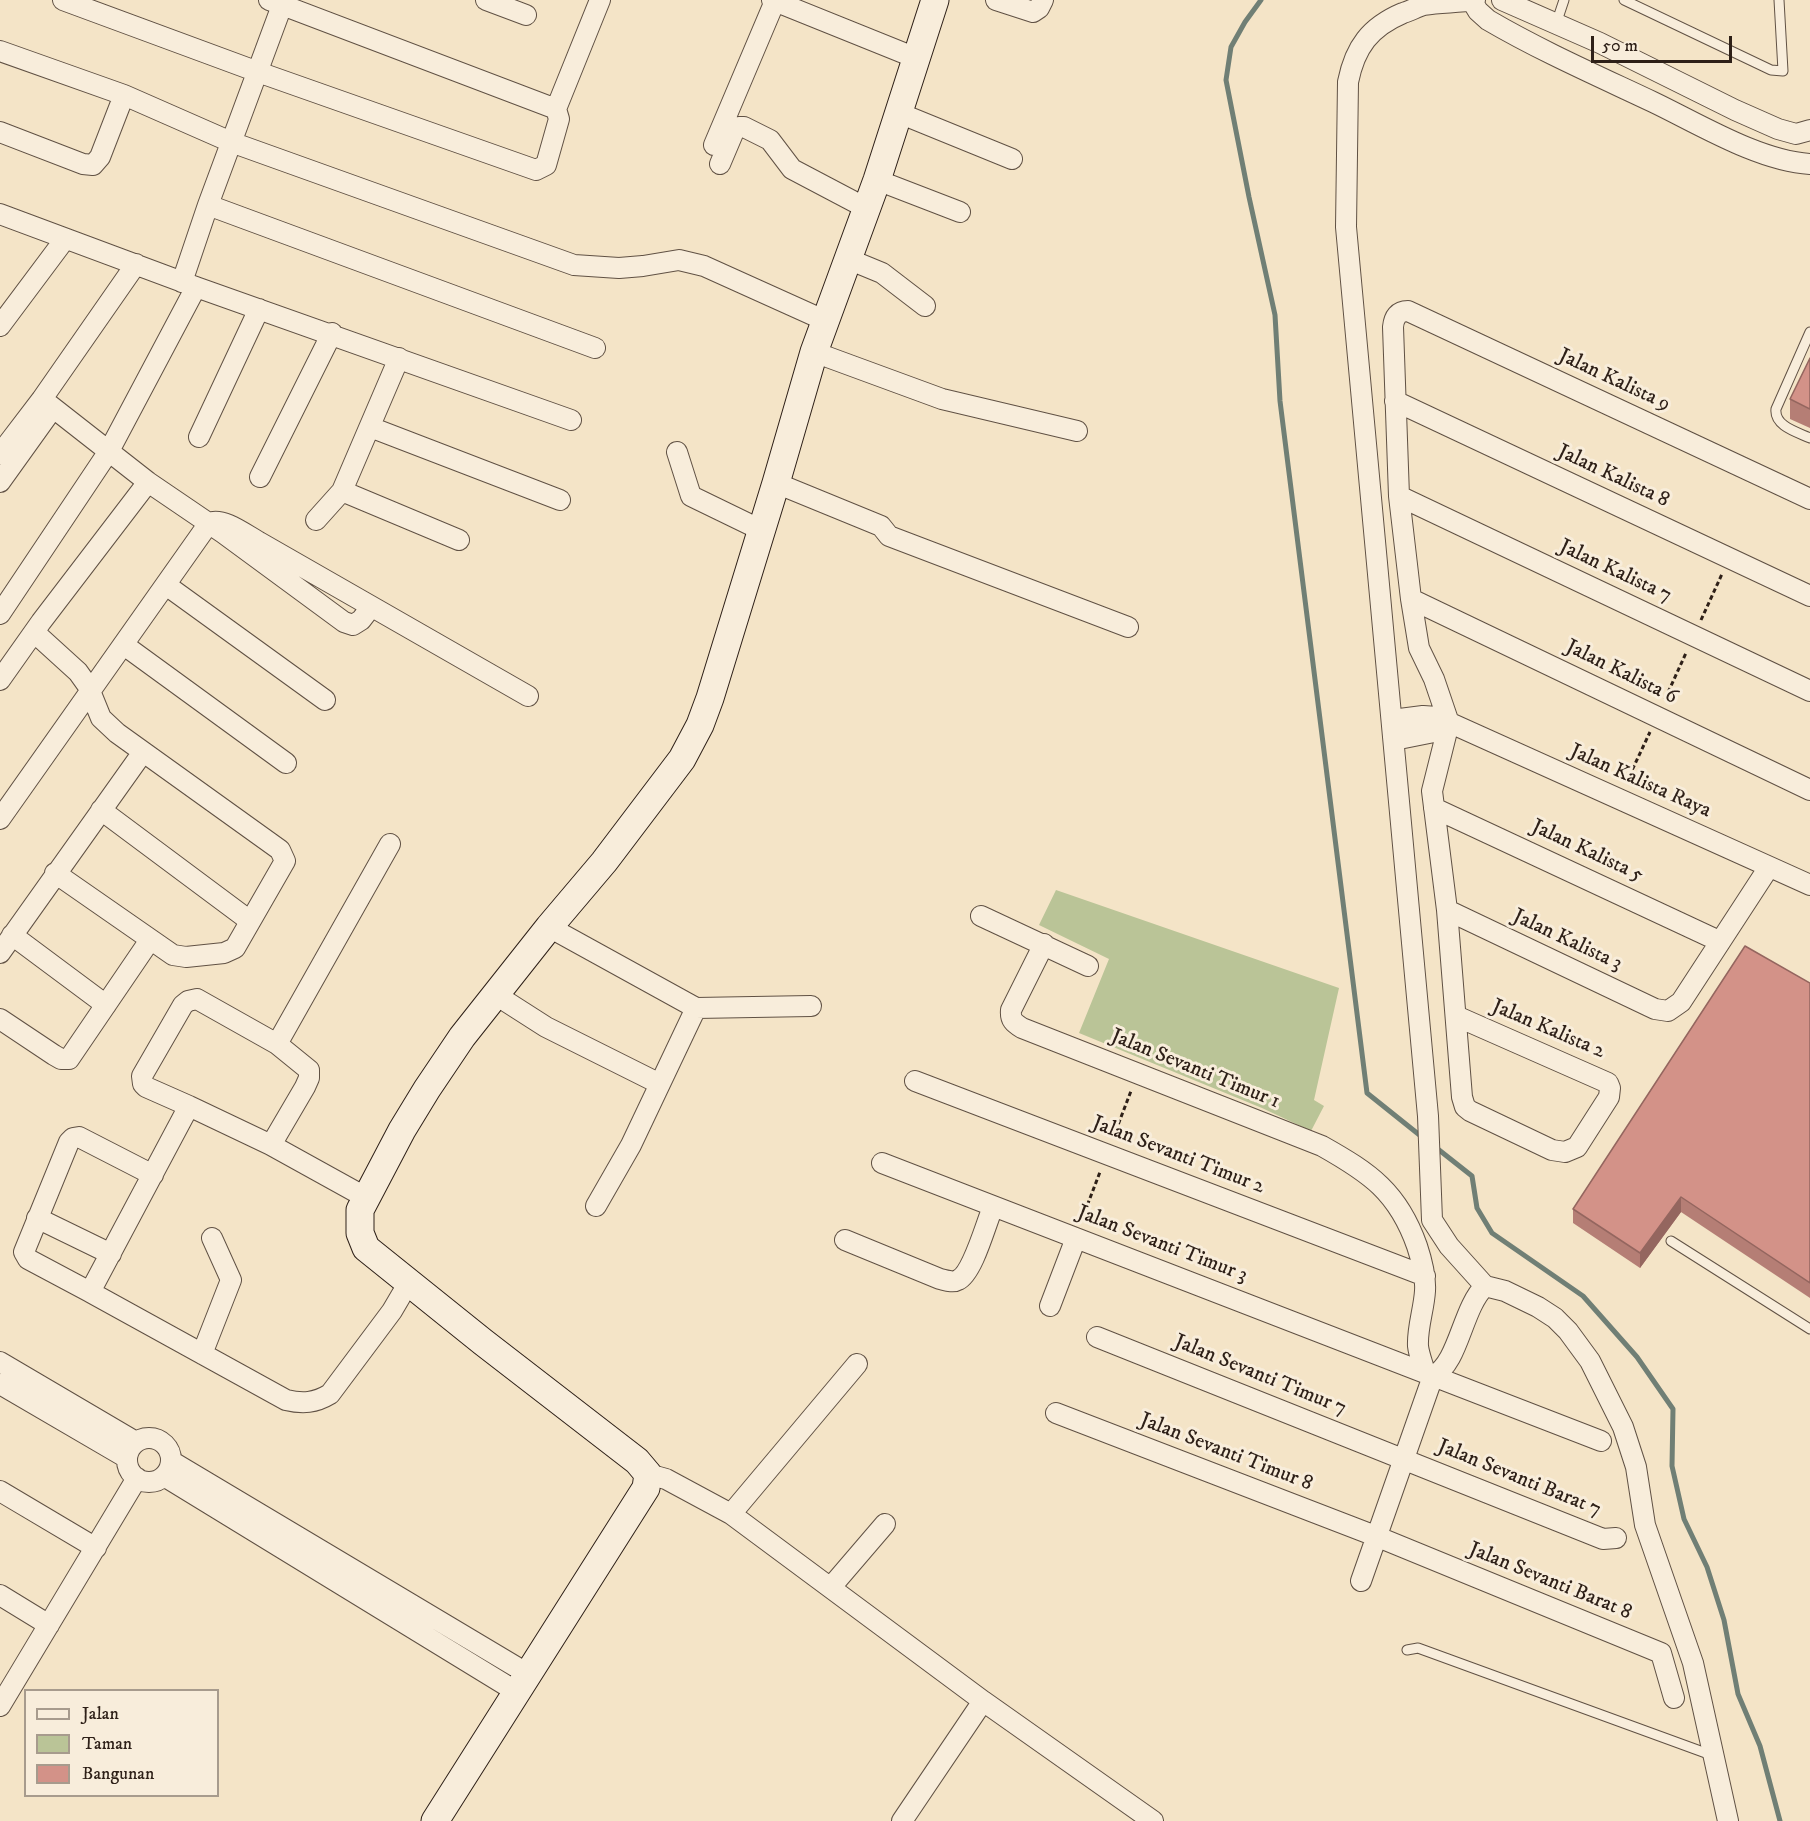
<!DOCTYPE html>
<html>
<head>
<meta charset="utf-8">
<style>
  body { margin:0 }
  #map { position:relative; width:1810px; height:1821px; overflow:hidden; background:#f4e4c7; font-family:"IM FELL DW Pica",serif }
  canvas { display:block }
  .legend { position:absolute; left:24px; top:1689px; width:195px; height:108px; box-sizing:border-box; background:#f8eddb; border:2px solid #a79b8d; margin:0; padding:8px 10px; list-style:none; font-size:18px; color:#2e2018 }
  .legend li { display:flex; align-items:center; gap:12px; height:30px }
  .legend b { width:30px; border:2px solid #a79b8d }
  .scale { position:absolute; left:1591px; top:36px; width:141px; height:27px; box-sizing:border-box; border:3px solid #2e2018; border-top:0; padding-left:8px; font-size:18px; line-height:21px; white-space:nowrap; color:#2e2018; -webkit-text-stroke:4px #f8eddb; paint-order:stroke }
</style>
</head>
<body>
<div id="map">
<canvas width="1810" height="1821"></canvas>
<ul class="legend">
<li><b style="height:8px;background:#f8eddb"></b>Jalan</li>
<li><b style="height:16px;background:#bac497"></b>Taman</li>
<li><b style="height:16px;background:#d39288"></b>Bangunan</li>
</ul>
<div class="scale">50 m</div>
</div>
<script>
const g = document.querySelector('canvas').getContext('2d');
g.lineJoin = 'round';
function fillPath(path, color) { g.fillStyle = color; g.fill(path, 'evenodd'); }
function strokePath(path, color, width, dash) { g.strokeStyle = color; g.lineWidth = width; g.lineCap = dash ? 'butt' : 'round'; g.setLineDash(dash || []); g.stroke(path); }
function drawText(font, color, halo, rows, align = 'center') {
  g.font = font + ' "IM FELL DW Pica",serif'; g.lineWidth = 6; g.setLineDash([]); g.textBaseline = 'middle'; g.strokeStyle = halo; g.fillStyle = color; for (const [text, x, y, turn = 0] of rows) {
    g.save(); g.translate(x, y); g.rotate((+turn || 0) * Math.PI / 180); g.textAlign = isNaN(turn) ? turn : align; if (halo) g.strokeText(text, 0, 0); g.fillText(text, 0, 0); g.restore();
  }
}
fillPath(new Path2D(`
  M1056 890 1339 988 1314 1100 1324 1106 1311 1131 1262 1108 1079 1033 1109 959 1039 925Z`), '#bac497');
strokePath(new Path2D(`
  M1261 0 1245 22 1231 47 1226 80 1249 197 1275 315 1280 401 1367 1093 1422 1137
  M1434 1146 1472 1176 1477 1208 1492 1233 1583 1296 1637 1357 1673 1409 1672 1466 1684 1519 1707 1567 1724 1620 1738 1694 1760 1746 1780 1821`), '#707f75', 5);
const lane = new Path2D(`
  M1624 0 1771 70 1783 71 1779 0
  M1556 24 1564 0
  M1810 332 1776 409C1774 426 1797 432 1810 438
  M1671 1241 1810 1329
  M1407 1650 1418 1648 1714 1756`);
const street = new Path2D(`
  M63 0 258 72 536 170 546 165 559 119 556 109 269 0
  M486 0 526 15
  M772 0 916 58
  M996 0 1033 12 1039 8 1043 0
  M1475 0C1458 3 1441 2 1424 5 1417 7 1410 11 1403 13 1370 27 1355 47 1348 82L1346 227 1428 1116 1432 1220 1449 1246 1485 1286
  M1502 0 1600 43 1735 110 1778 129 1796 134 1810 130
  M1472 1 1478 11 1488 20C1541 51 1598 76 1653 102 1699 124 1759 161 1810 164
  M0 51 124 95 231 142 574 265 619 268 643 266 679 260 704 266 826 321
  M556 109 600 0
  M899 113 1012 159
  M0 132 83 164 93 165 100 157 124 95
  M714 145 775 1
  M720 164 734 131 739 127H744L770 140 792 169 866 208
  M877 180 960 212
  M208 205 595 348
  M0 214 196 287 571 420
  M848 259 882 273 925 306
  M182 282 208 205 284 0
  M0 326 65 239
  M814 352 942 399 1077 431
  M42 399 148 482 223 533 344 622 353 625 361 620 371 607
  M1395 401 1810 596
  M370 427 560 500
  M199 437 259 309
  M677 452 691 496 761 530
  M0 454 42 399 136 264
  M260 477 332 333
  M0 482 53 408
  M776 483 881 526 889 536 1128 627
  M342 491 459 540
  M1399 496 1810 691
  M316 520 342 491 399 358
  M166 585 325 700
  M1411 599 1810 790
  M0 614 109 451 196 287
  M34 632 78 672 88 686 101 718 117 733 280 850 285 861 235 948 224 953 186 957 173 955 55 873
  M124 645 286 763
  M0 680 41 622 148 482
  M1392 720 1423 716 1437 717 1810 885
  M1394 740 1439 731 1449 723
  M1434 808 1719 941
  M101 810 250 921
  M0 819 209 523C224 517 246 535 259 542L528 696
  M1447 910 1655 1009 1668 1011 1681 1002 1769 867
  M981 916 1088 966
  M549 927 696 1008 811 1006
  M12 935 106 1005
  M1044 944 1011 1010C1010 1020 1014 1023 1022 1028L1322 1146C1370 1173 1398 1192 1417 1246 1422 1261 1426 1276 1425 1291 1424 1309 1417 1328 1418 1346 1419 1355 1423 1364 1425 1373L1433 1376C1459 1363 1462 1308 1485 1286L1505 1291 1538 1307 1555 1318 1568 1331 1590 1361 1623 1427 1636 1467 1645 1525 1693 1663 1728 1821
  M0 953 143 752
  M496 995 546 1027 660 1084
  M1456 1016 1608 1083 1610 1088 1609 1097 1577 1147 1565 1152 1552 1150 1470 1111 1465 1107 1462 1097 1447 910 1432 791 1449 723 1434 679 1419 648 1411 599 1399 496 1393 327C1394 317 1398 311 1408 311L1810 499
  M0 1019 54 1055 61 1059H69L150 940
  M277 1044 390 844
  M915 1081 1425 1276
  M189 1106 146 1087 143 1084 142 1076 183 1005 188 1001 197 999 277 1044 309 1070V1078L305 1087 271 1145
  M882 1163 1425 1373
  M365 1197 271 1145 189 1106 90 1292 286 1400C303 1404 315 1403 330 1394L392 1311 409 1282
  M596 1206 631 1145 696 1008
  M37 1218 111 1254
  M845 1240 940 1279C945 1280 953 1283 958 1280 973 1273 986 1223 993 1207
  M90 1292 28 1259 24 1252 69 1142 73 1138 79 1137 153 1175
  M1050 1306 1076 1238
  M1097 1337 1603 1539 1616 1538
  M202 1354 231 1280 212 1238
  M0 1362 136 1442
  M0 1384 127 1458
  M1056 1413 1378 1537 1661 1653 1674 1698
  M127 1460a22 22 0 1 1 44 0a22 22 0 1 1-44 0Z
  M171 1461 528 1674
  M648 1474 666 1479 731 1514 983 1701 1153 1821
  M164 1476 517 1692
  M0 1491 96 1548
  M731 1514 857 1364
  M1361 1581 1433 1376 1601 1441
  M831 1587 885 1524
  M0 1595 49 1625
  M0 1706 137 1478
  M902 1821 983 1701`);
const secondary = new Path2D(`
  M435 1821 646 1488 648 1474 637 1461 483 1342 366 1248 360 1233V1210L402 1130 427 1089 462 1037 549 927 604 862 682 759 700 725 710 698 776 483 814 352 877 180 935 0`);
strokePath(lane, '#605144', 11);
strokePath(street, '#605144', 22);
strokePath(secondary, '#2e2018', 29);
strokePath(new Path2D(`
  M1701 620 1722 574
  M1665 699 1686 653
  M1626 783 1650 732
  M1113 1138 1131 1091
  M1082 1219 1100 1172`), '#2e2018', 3, [4.5, 3]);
strokePath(lane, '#f8eddb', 9);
strokePath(street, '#f8eddb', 20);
strokePath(secondary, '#f8eddb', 27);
fillPath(new Path2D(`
  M1810 358V428L1790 419V399Z
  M1810 983V1298L1681 1212 1640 1268 1573 1223V1209Z`), '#b57e75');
fillPath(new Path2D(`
  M1681 1197V1212L1640 1268V1253Z`), '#94665f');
const building = new Path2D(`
  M1810 358V409L1790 399Z
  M1745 946 1810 983V1283L1681 1197 1640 1253 1573 1209Z`);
fillPath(building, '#d39288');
strokePath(building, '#94665f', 1.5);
drawText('21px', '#2e2018', '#f8eddb', [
  ["Jalan Kalista 9",1614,381,25],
  ["Jalan Kalista 8",1613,477,25],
  ["Jalan Kalista 7",1615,572,25],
  ["Jalan Kalista 6",1621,673,26],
  ["Jalan Kalista Raya",1640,782,24],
  ["Jalan Kalista 5",1587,852,25],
  ["Jalan Kalista 3",1567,941,25],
  ["Jalan Kalista 2",1548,1030,23],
  ["Jalan Sevanti Timur 1",1195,1070,22],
  ["Jalan Sevanti Timur 2",1178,1156,21],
  ["Jalan Sevanti Timur 3",1162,1245,21],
  ["Jalan Sevanti Timur 7",1260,1376,22],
  ["Jalan Sevanti Timur 8",1226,1453,21],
  ["Jalan Sevanti Barat 7",1519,1479,22],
  ["Jalan Sevanti Barat 8",1550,1582,22]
]);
</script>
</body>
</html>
